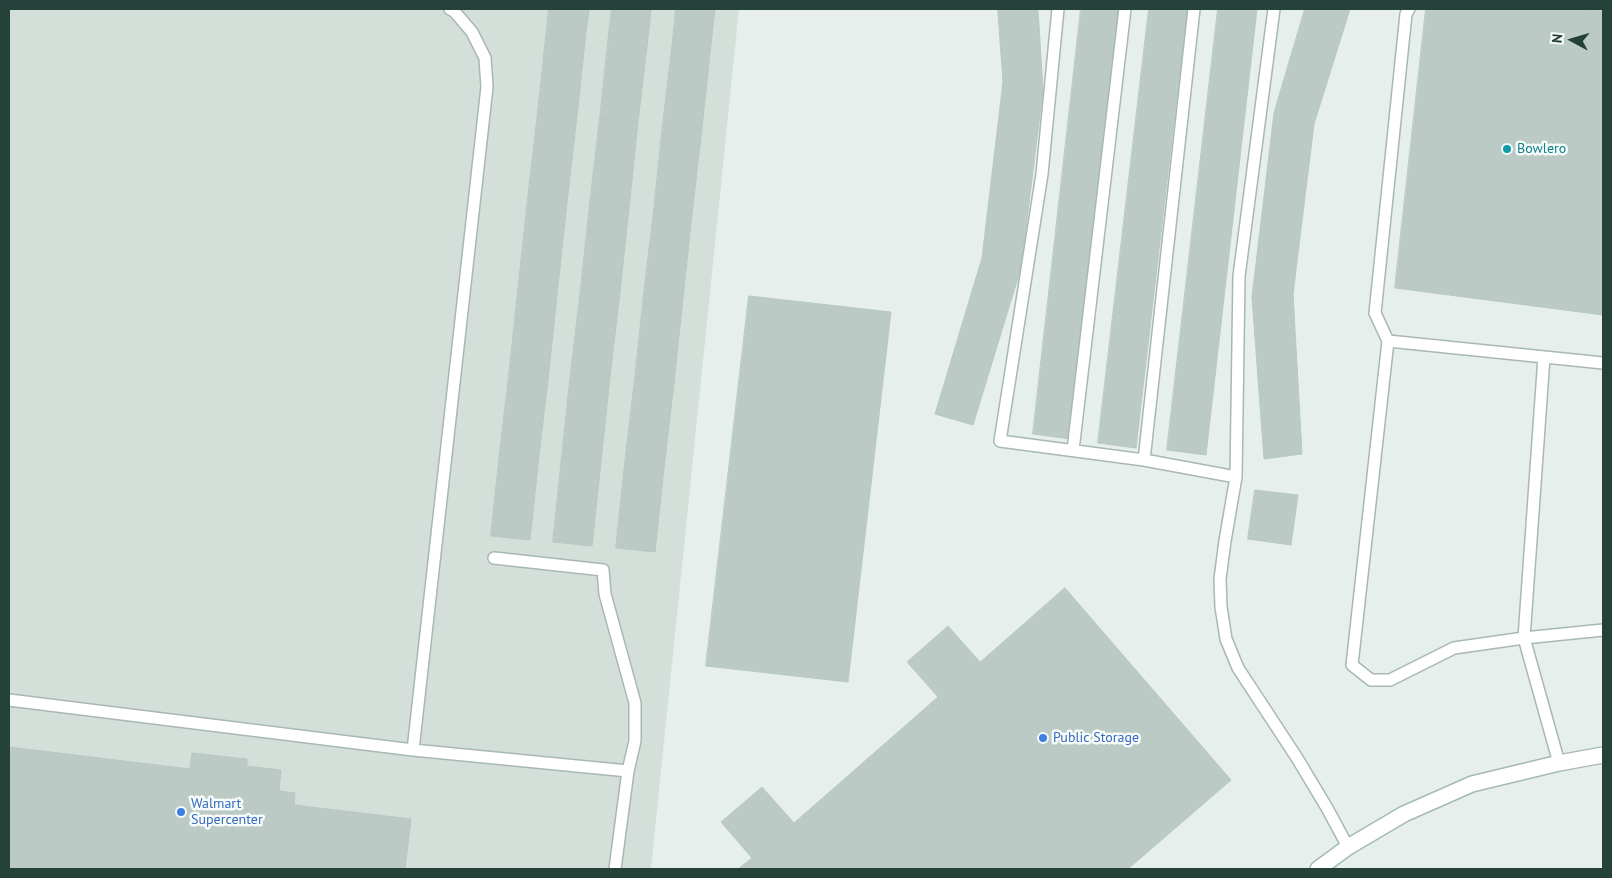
<!DOCTYPE html>
<html>
<head>
<meta charset="utf-8">
<style>
  body { margin:0 }
  #map { position:relative; width:1612px; height:878px; overflow:hidden; background:#e6efeb; font-family:"PT Sans",sans-serif }
  canvas { display:block }
  .frame { position:absolute; inset:0; border:10px solid #24423a; pointer-events:none }
  .north { position:absolute; left:1547px; top:15px; width:50px; height:50px; -webkit-text-stroke:4px #f7fbf9; paint-order:stroke; rotate:276deg; font-size:14px; font-weight:700; line-height:20px; text-align:center; color:#24423a }
  .north::after { content:''; display:block; margin:auto; width:18px; height:22px; background:#24423a; clip-path:polygon(50% 0,100% 100%,50% 72%,0 100%) }
</style>
</head>
<body>
<div id="map">
<canvas width="1612" height="878"></canvas>
<div class="frame"></div>
<div class="north">N</div>
</div>
<script>
const g = document.querySelector('canvas').getContext('2d');
g.lineJoin = 'round';
function fillPath(path, color) { g.fillStyle = color; g.fill(path, 'evenodd'); }
function strokePath(path, color, width, dash) { g.strokeStyle = color; g.lineWidth = width; g.lineCap = dash ? 'butt' : 'round'; g.setLineDash(dash || []); g.stroke(path); }
function drawText(font, color, halo, rows, align = 'center') {
  g.font = font + ' "PT Sans",sans-serif'; g.lineWidth = 5; g.setLineDash([]); g.textBaseline = 'middle'; g.strokeStyle = halo; g.fillStyle = color; for (const [text, x, y, turn = 0] of rows) {
    g.save(); g.translate(x, y); g.rotate((+turn || 0) * Math.PI / 180); g.textAlign = isNaN(turn) ? turn : align; if (halo) g.strokeText(text, 0, 0); g.fillText(text, 0, 0); g.restore();
  }
}
fillPath(new Path2D(`
  M9 9H739L651 869H9Z`), '#d4dfda');
const building = new Path2D(`
  M549 9H589L586 32 547 28Z
  M612 9H651L648 38 609 34Z
  M676 9H715L711 44 673 40Z
  M998 9H1038L1043 90 1021 268 973 425 935 414 982 258 1003 82Z
  M1081 9H1119L1070 439 1033 434Z
  M1149 9H1187L1136 448 1098 443Z
  M1218 9H1257L1206 455 1167 450Z
  M1305 9H1350L1314 124 1293 294 1302 454 1264 459 1252 297 1274 113Z
  M1426 9H1584L1603 11V315L1395 288Z
  M547 28 586 32 577 116 538 112Z
  M609 34 648 38 638 122 600 118Z
  M673 40 711 44 702 128 663 124Z
  M538 112 577 116 567 202 528 198Z
  M600 118 638 122 629 208 590 204Z
  M663 124 702 128 692 214 654 210Z
  M528 198 567 202 558 286 519 282Z
  M590 204 629 208 620 292 581 288Z
  M654 210 692 214 683 298 644 294Z
  M519 282 558 286 549 371 510 367Z
  M581 288 620 292 610 377 571 372Z
  M644 294 683 298 674 383 635 379Z
  M749 296 891 312 848 682 706 666Z
  M510 367 549 371 539 456 500 452Z
  M571 372 610 377 601 462 562 457Z
  M635 379 674 383 664 468 625 464Z
  M500 452 539 456 530 540 491 536Z
  M562 457 601 462 592 546 553 542Z
  M625 464 664 468 655 552 616 548Z
  M1255 490 1298 495 1291 545 1248 539Z
  M1065 588 1231 780 1128 869H738L752 858 721 822 762 787 794 823 938 697 907 662 948 626 980 662Z
  M9 747 190 769 192 753 247 759V766L281 770 279 791 295 793 294 805 411 819 405 869H9Z`);
fillPath(building, '#bbcac4');
strokePath(building, '#b8c9c2', 1);
const lane = new Path2D(`
  M1058 9 1042 174 1000 441 1144 460 1236 477
  M1274 9 1239 276 1236 477 1225 541 1220 579 1221 607 1226 639 1238 668 1297 758 1327 808 1348 847
  M1409 9 1406 14 1375 313 1388 341 1352 665 1371 680H1390L1454 648 1524 638 1559 763
  M1388 341 1603 363
  M1544 357 1524 638 1603 630
  M1073 450 1125 9
  M1144 460 1194 9
  M494 558 603 570 605 594 635 703V741L628 771
  M9 700 413 750 628 771 615 869
  M413 750 487 87 485 58 472 32 454 11 450 9`);
const secondary = new Path2D(`
  M1318 869 1348 847 1404 814 1472 784 1559 763 1603 755`);
strokePath(lane, '#a8b8b2', 14);
strokePath(secondary, '#a4bbb3', 18);
strokePath(lane, '#fff', 11);
strokePath(secondary, '#fff', 15);
for (const [x, y, r, color] of [
  [1507,149,5,"#0f9aa8"],
  [1043,738,5,"#3f7fe0"],
  [181,812,5,"#3f7fe0"]
]) { const dot = new Path2D(); dot.arc(x, y, r, 0, 2 * Math.PI); g.fillStyle = color; g.fill(dot); strokePath(dot, '#f7fbf9', 2); }
drawText('14px', '#0d838f', '#f7fbf9', [
  ["Bowlero",1517,149]
], 'left');
drawText('14px', '#366cbe', '#f7fbf9', [
  ["Public Storage",1053,738],
  ["Walmart",191,804],
  ["Supercenter",191,820]
], 'left');
</script>
</body>
</html>
